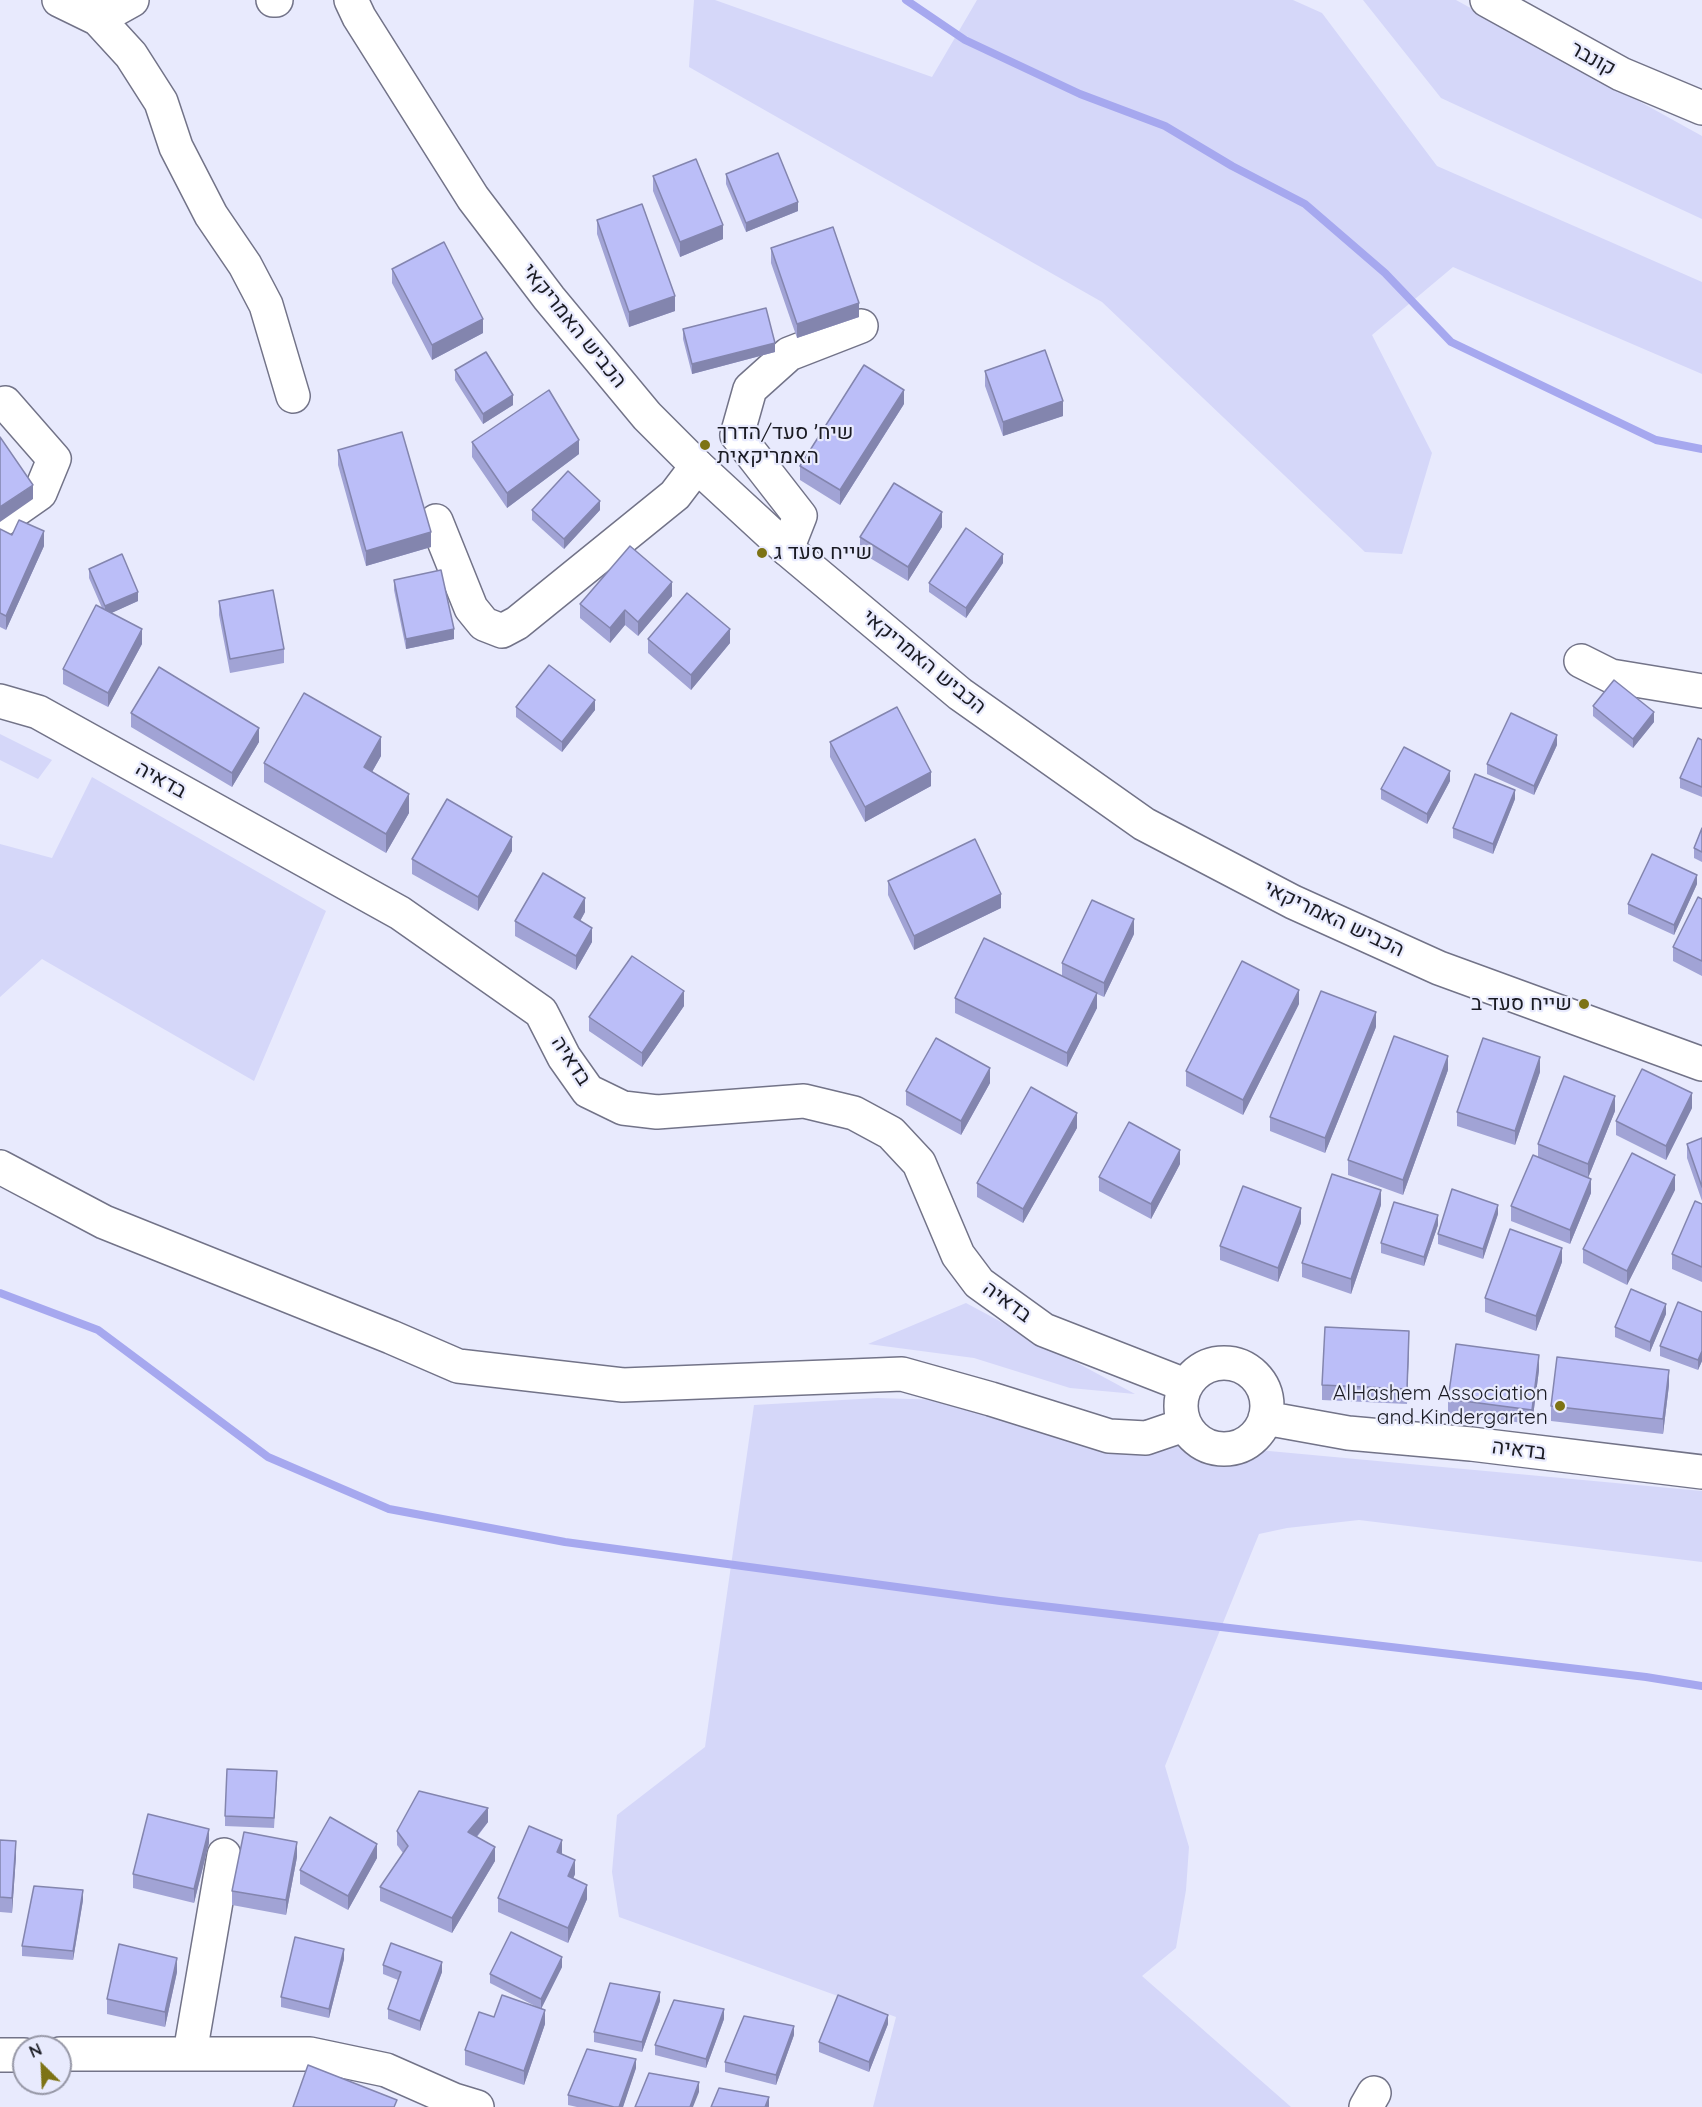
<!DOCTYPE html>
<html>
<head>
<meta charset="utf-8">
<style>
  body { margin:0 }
  #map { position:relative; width:1702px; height:2107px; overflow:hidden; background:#e8eafd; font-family:Quicksand,sans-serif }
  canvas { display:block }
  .north { position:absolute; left:12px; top:2035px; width:60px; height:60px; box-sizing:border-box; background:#e8eafd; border:2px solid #9697a6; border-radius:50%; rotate:336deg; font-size:16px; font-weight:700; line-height:24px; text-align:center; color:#1a1b23 }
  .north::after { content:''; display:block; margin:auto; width:21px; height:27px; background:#7d7315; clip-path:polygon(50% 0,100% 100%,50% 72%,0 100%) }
</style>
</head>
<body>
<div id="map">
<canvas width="1702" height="2107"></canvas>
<div class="north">N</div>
</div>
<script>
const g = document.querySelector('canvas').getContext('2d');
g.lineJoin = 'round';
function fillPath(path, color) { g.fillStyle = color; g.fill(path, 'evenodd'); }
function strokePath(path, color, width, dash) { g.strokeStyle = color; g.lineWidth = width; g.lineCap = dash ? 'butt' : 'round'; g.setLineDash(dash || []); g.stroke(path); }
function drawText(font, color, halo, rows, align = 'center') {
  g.font = font + ' Quicksand,Heebo,sans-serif'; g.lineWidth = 4.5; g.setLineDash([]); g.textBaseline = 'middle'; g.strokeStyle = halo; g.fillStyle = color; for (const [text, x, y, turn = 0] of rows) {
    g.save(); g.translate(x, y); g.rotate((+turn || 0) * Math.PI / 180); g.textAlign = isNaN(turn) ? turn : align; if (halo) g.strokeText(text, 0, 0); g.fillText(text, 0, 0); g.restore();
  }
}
fillPath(new Path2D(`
  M694 0H715L932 77 977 0H1293L1322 13 1437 166 1702 282V374L1453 267 1372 335 1432 453 1402 554 1365 552 1102 302 689 67Z
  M1363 0H1456L1702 136V219L1441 98Z
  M0 734 52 760 38 779 0 760Z
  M92 777 326 911 254 1081 42 959 0 997V844L52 858Z
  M966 1303 1135 1394 1070 1388 974 1358 868 1344Z
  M877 1398 945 1400 1215 1446 1702 1491V1562L1359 1520 1287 1528 1259 1534 1165 1766 1189 1847 1186 1890 1176 1948 1142 1976 1291 2107H873L896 2017 619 1917 612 1872 617 1815 705 1747 754 1405Z`), '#d5d7f9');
strokePath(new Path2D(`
  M906 0 965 40 1080 94 1165 126 1232 166 1305 204 1385 273 1451 342 1656 440 1702 449
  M0 1293 98 1330 268 1457 389 1509 565 1542 1000 1601 1646 1677 1702 1686`), '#a6a8ef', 8);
const minor = new Path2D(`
  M59 0 98 19 132 0
  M273 0H276
  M1487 0 1621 74 1702 108
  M98 19 131 55 161 102 176 147 211 215 245 265 266 305 293 396
  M0 521 40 493 54 459 5 403
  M436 521 471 608 484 624 502 631 517 623 675 495 697 466
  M787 549 800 516 737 435 750 389 789 354 861 326
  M1581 661 1611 676 1702 691
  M0 701 38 712 400 913 541 1012 564 1057 588 1091 623 1108 657 1112 804 1101 854 1113 891 1133 919 1163 958 1255 979 1283 1044 1330 1185 1385
  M0 1167 104 1222 391 1337 458 1366 623 1385 902 1374 991 1399 1109 1436 1146 1438 1184 1425
  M1181 1406a43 43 0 1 1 86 0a43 43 0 1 1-86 0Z
  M1265 1418 1348 1433 1471 1444 1702 1472
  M190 2053 224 1855
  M60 2054H310L386 2070 454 2100 477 2107
  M0 2055H24
  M1366 2107 1374 2093`);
const major = new Path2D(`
  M351 0 359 17 473 198 549 298 647 416 697 466 787 549 960 694 1144 824 1293 902 1439 968 1702 1064`);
strokePath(minor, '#727388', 36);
strokePath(major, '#727388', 36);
strokePath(minor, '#fff', 33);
strokePath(major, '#fff', 33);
fillPath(new Path2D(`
  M726 174 798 211 746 232 726 184Z
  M653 176 723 239 680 257 653 191Z
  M597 220 675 311 629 327 597 234Z
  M771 248 859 317 797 338 771 263Z
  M392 269 483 333 432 360 392 283Z
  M683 329 775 352 692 374 683 339Z
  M455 370 513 405 483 424 455 380Z
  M985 371 1063 416 1003 436 985 386Z
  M904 404 840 505 800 480V466Z
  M472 442 579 454 507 508 472 457Z
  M338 450 431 547 366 566 338 465Z
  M532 510H600L564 549 532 520Z
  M942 527 908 581 860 552V537Z
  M0 529 12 535 44 546 6 630 0 627Z
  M1003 563 966 618 929 592V583Z
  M89 569 138 601 111 613 142 644 108 707 63 684V669L102 608 89 578Z
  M394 580 454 639 406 649 394 590Z
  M672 596 638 636 625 625 610 643 580 618V604Z
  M219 601 284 649V663L230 673 219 615Z
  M648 639 730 643 691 690 648 653Z
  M1593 706 1654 722 1633 748 1593 716Z
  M516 707 595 710 562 752 516 717Z
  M131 713 259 742 232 787 131 727Z
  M1702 740V797L1680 788V778Z
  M830 742 931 786 865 822 830 757Z
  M1557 745 1534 795 1487 774V764Z
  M381 756 372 772 409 813 386 853 264 782V763Z
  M1450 781 1427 824 1381 799V789Z
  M1515 799 1493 854 1453 838V828Z
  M1702 828V862L1694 858V848Z
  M512 851 478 911 412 874V859Z
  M888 881 1001 908 914 950 888 895Z
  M1697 884 1674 935 1628 914V904Z
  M1702 899V976L1673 961V947Z
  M585 912 580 921 592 942 576 970 515 936V921Z
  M1134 934 1104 997 1097 994V1008L1067 1067 955 1013V998L1062 976V963Z
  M1299 1004 1243 1115 1186 1086V1071Z
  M684 1006 642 1067 589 1031V1017Z
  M1376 1027 1325 1153 1270 1131V1117Z
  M1448 1070 1403 1195 1348 1175V1160Z
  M1540 1072 1515 1145 1457 1126V1112Z
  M990 1083 961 1135 906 1105V1091Z
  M1692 1108 1666 1160 1616 1135V1121Z
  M1615 1111 1588 1178 1591 1193 1570 1244 1511 1221V1206L1538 1157V1144Z
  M1077 1128 1023 1223 977 1197V1183Z
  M1702 1138V1201L1687 1158V1144Z
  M1180 1164 1151 1219 1099 1191V1177Z
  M1675 1190 1627 1285 1583 1263V1249Z
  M1702 1204V1282L1672 1269V1254Z
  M1381 1205 1351 1294 1302 1277V1263Z
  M1498 1214 1483 1259 1438 1244V1234Z
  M1301 1223 1278 1282 1220 1260V1246Z
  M1438 1225 1424 1266 1381 1253V1243Z
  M1562 1262 1536 1331 1485 1312V1298Z
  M1702 1312V1361L1698 1370 1660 1356V1346Z
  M1666 1314 1650 1352 1615 1337V1327Z
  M1409 1345 1407 1404 1322 1400V1385Z
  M1539 1370 1532 1424 1448 1414V1399Z
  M1669 1385 1663 1434 1551 1421V1406Z
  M277 1781 274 1828 225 1826V1816Z
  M488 1822 477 1837 495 1861 452 1933 380 1901V1887L403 1853 397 1845V1831Z
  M0 1840 16 1856 12 1913 0 1912Z
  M209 1843 194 1903 133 1888V1874Z
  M562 1854 575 1874 573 1879 587 1899 568 1943 498 1912V1898Z
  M297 1857 286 1915 232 1905V1891Z
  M377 1858 348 1910 300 1884V1870Z
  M83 1900 73 1960 22 1956V1946Z
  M344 1959 329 2018 281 2007V1997Z
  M383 1965 442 1972 420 2031 388 2019V2009L398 1980 383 1974Z
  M562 1967 541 2009 545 2024 524 2085 465 2065V2050L494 2017 539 2008 490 1983V1974Z
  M177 1972 165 2027 107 2014V1999Z
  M660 2001 642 2052 594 2042V2032Z
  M724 2019 706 2068 655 2055V2045Z
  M888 2024 869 2072 819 2052V2042Z
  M794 2035 776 2085 725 2072V2062Z
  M636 2068 623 2107H577L568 2105V2095Z`), '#a1a3d5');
fillPath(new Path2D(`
  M798 202V211L746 232V223Z
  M723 225V239L680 257V242Z
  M675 296V311L629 327V312Z
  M859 303V317L797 338V324Z
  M483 319V333L432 360V345Z
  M775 343V352L692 374V364Z
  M904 390V404L840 505V490Z
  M513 395V405L483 424V414Z
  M1063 401V416L1003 436V422Z
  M579 440V454L507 508V493Z
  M33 485V499L0 522V507Z
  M600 501V510L564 549V539Z
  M942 512V527L908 581V567Z
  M44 531V546L6 630V616Z
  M431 532V547L366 566V551Z
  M1003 554V563L966 618V608Z
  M672 582V596L638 636V622Z
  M138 592V601L105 616V606Z
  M625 610V625L610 643V628Z
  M142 629V644L108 707V693Z
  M454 629V639L406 649V639Z
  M730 629V643L691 690V675Z
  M595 700V710L562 752V742Z
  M1654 712V722L1633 748V739Z
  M259 728V742L232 787V773Z
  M1557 735V745L1534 795V786Z
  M381 737V756L364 786V767Z
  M1450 771V781L1427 824V814Z
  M931 772V786L865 822V807Z
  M1515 790V799L1493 854V844Z
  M409 794V813L386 853V834Z
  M512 837V851L478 911V897Z
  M1697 875V884L1674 935V925Z
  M1001 894V908L914 950V936Z
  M585 898V912L574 932V917Z
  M1134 919V934L1104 997V983Z
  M592 928V942L576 970V956Z
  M1299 990V1004L1243 1115V1100Z
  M684 991V1006L642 1067V1053Z
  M1097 993V1008L1067 1067V1053Z
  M1376 1012V1027L1325 1153V1138Z
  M1448 1056V1070L1403 1195V1180Z
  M1540 1057V1072L1515 1145V1131Z
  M990 1068V1083L961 1135V1121Z
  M1692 1093V1108L1666 1160V1146Z
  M1615 1096V1111L1588 1178V1164Z
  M1077 1113V1128L1023 1223V1209Z
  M1180 1150V1164L1151 1219V1204Z
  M1675 1175V1190L1627 1285V1271Z
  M1591 1179V1193L1570 1244V1230Z
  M1381 1190V1205L1351 1294V1279Z
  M1498 1205V1214L1483 1259V1249Z
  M1301 1208V1223L1278 1282V1268Z
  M1438 1215V1225L1424 1266V1257Z
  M1562 1248V1262L1536 1331V1316Z
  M1666 1304V1314L1650 1352V1342Z
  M1409 1331V1345L1407 1404V1389Z
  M1702 1351V1361L1698 1370V1360Z
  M1539 1355V1370L1532 1424V1410Z
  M1669 1370V1385L1663 1434V1419Z
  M488 1808V1822L468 1847V1832Z
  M209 1829V1843L194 1903V1889Z
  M562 1840V1855L557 1852Z
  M16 1841V1856L12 1913V1898Z
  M297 1842V1857L286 1915V1900Z
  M377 1844V1858L348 1910V1896Z
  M495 1847V1861L452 1933V1918Z
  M575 1860V1874L568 1891V1876Z
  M587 1885V1899L568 1943V1928Z
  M83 1890V1900L73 1960V1951Z
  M344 1949V1959L329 2018V2009Z
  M562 1957V1967L541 2009V1999Z
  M177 1958V1972L165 2027V2012Z
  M442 1962V1972L420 2031V2021Z
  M660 1992V2001L642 2052V2042Z
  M724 2009V2019L706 2068V2059Z
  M545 2010V2024L524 2085V2071Z
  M888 2015V2024L869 2072V2062Z
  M794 2026V2035L776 2085V2075Z
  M636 2059V2068L623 2107H619Z
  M699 2082V2092L693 2107H690Z
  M769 2097V2107H765Z`), '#8385ae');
const building = new Path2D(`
  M778 153 798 202 746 223 726 174Z
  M696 159 723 225 680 242 653 176Z
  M642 204 675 296 629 312 597 220Z
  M833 227 859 303 797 324 771 248Z
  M444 242 483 319 432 345 392 269Z
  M766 308 775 343 692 364 683 329Z
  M1045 350 1063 401 1003 422 985 371Z
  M486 352 513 395 483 414 455 370Z
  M864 365 904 390 840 490 800 466Z
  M549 390 579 440 507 493 472 442Z
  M402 432 431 532 366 551 338 450Z
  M0 437 33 485 0 507Z
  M568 471 600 501 564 539 532 510Z
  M894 483 942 512 908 567 860 537Z
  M19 520 44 531 6 616 0 613V529L12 535Z
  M966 528 1003 554 966 608 929 583Z
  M630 546 672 582 638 622 625 610 610 628 580 604Z
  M122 554 138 592 105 606 89 569Z
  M441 570 454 629 406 639 394 580Z
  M273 590 284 649 230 659 219 601Z
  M687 593 730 629 691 675 648 639Z
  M96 605 142 629 108 693 63 669Z
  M549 665 595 700 562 742 516 707Z
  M159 667 259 728 232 773 131 713Z
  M1614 680 1654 712 1633 739 1593 706Z
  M304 693 381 737 364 767 409 794 386 834 264 763Z
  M897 707 931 772 865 807 830 742Z
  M1511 713 1557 735 1534 786 1487 764Z
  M1698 738 1702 740V787L1680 778Z
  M1404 747 1450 771 1427 814 1381 789Z
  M1475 774 1515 790 1493 844 1453 828Z
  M447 799 512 837 478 897 412 859Z
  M1702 828V852L1694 848Z
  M975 839 1001 894 914 936 888 881Z
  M1652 854 1697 875 1674 925 1628 904Z
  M543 873 585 898 574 917 592 928 576 956 515 921Z
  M1698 897 1702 899V961L1673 947Z
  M1092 900 1134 919 1104 983 1062 963Z
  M984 938 1097 993 1067 1053 955 998Z
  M632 956 684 991 642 1053 589 1017Z
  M1242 961 1299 990 1243 1100 1186 1071Z
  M1321 991 1376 1012 1325 1138 1270 1117Z
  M1394 1036 1448 1056 1403 1180 1348 1160Z
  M936 1038 990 1068 961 1121 906 1091Z
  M1483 1038 1540 1057 1515 1131 1457 1112Z
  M1642 1069 1692 1093 1666 1146 1616 1121Z
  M1564 1076 1615 1096 1588 1164 1538 1144Z
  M1031 1087 1077 1113 1023 1209 977 1183Z
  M1129 1122 1180 1150 1151 1204 1099 1177Z
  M1702 1138V1187L1687 1144Z
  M1632 1153 1675 1175 1627 1271 1583 1249Z
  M1533 1155 1591 1179 1570 1230 1511 1206Z
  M1332 1174 1381 1190 1351 1279 1302 1263Z
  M1243 1186 1301 1208 1278 1268 1220 1246Z
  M1452 1189 1498 1205 1483 1249 1438 1234Z
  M1695 1201 1702 1204V1267L1672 1254Z
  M1394 1202 1438 1215 1424 1257 1381 1243Z
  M1510 1229 1562 1248 1536 1316 1485 1298Z
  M1631 1289 1666 1304 1650 1342 1615 1327Z
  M1678 1302 1702 1312V1351L1698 1360 1660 1346Z
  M1325 1327 1409 1331 1407 1389 1322 1385Z
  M1456 1344 1539 1355 1532 1410 1448 1399Z
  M1557 1357 1669 1370 1663 1419 1551 1406Z
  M227 1769 277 1771 274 1818 225 1816Z
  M419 1791 488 1808 468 1832 495 1847 452 1918 380 1887 408 1846 397 1831Z
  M148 1814 209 1829 194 1889 133 1874Z
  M330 1817 377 1844 348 1896 300 1870Z
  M529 1826 562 1840 557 1852 575 1860 568 1876 587 1885 568 1928 498 1898Z
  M244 1832 297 1842 286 1900 232 1891Z
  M0 1840 16 1841 12 1898 0 1897Z
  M34 1886 83 1890 73 1951 22 1946Z
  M511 1932 562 1957 541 1999 490 1974Z
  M295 1937 344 1949 329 2009 281 1997Z
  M391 1943 442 1962 420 2021 388 2009 401 1972 383 1965Z
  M119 1944 177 1958 165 2012 107 1999Z
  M610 1983 660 1992 642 2042 594 2032Z
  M502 1995 545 2010 524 2071 465 2050 479 2012 494 2017Z
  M838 1995 888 2015 869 2062 819 2042Z
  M674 2000 724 2009 706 2059 655 2045Z
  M744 2016 794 2026 776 2075 725 2062Z
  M587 2049 636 2059 619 2107H614L568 2095Z
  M308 2065 397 2100 394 2107H293Z
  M649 2073 699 2082 690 2107H635Z
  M719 2088 769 2097 765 2107H711Z`);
fillPath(building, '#bbbef8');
strokePath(building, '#8385ae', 1.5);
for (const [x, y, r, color] of [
  [705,445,6,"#7d7315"],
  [762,553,6,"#7d7315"],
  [1584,1004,6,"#7d7315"],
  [1560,1406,6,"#7d7315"]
]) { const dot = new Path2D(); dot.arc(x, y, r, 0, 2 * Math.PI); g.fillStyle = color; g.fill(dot); strokePath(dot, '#e8eafd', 2); }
drawText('21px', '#1a1b23', '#e8eafd', [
  ["קונבר",1593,59,29],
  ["הכביש האמריקאי",574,326,51],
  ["הכביש האמריקאי",924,662,39],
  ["בדאיה",161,780,29],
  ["הכביש האמריקאי",1334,919,25],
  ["בדאיה",571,1061,57],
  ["בדאיה",1007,1302,36],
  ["בדאיה",1519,1450,7]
]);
drawText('21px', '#1a1b23', '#e8eafd', [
  ["שיח׳ סעד/הדרך",717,433],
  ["האמריקאית",717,457],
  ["שייח סעד ג",774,553],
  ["שייח סעד ב",1572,1004,"right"],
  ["AlHashem Association",1548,1394,"right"],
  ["and Kindergarten",1548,1418,"right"]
], 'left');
</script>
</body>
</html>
